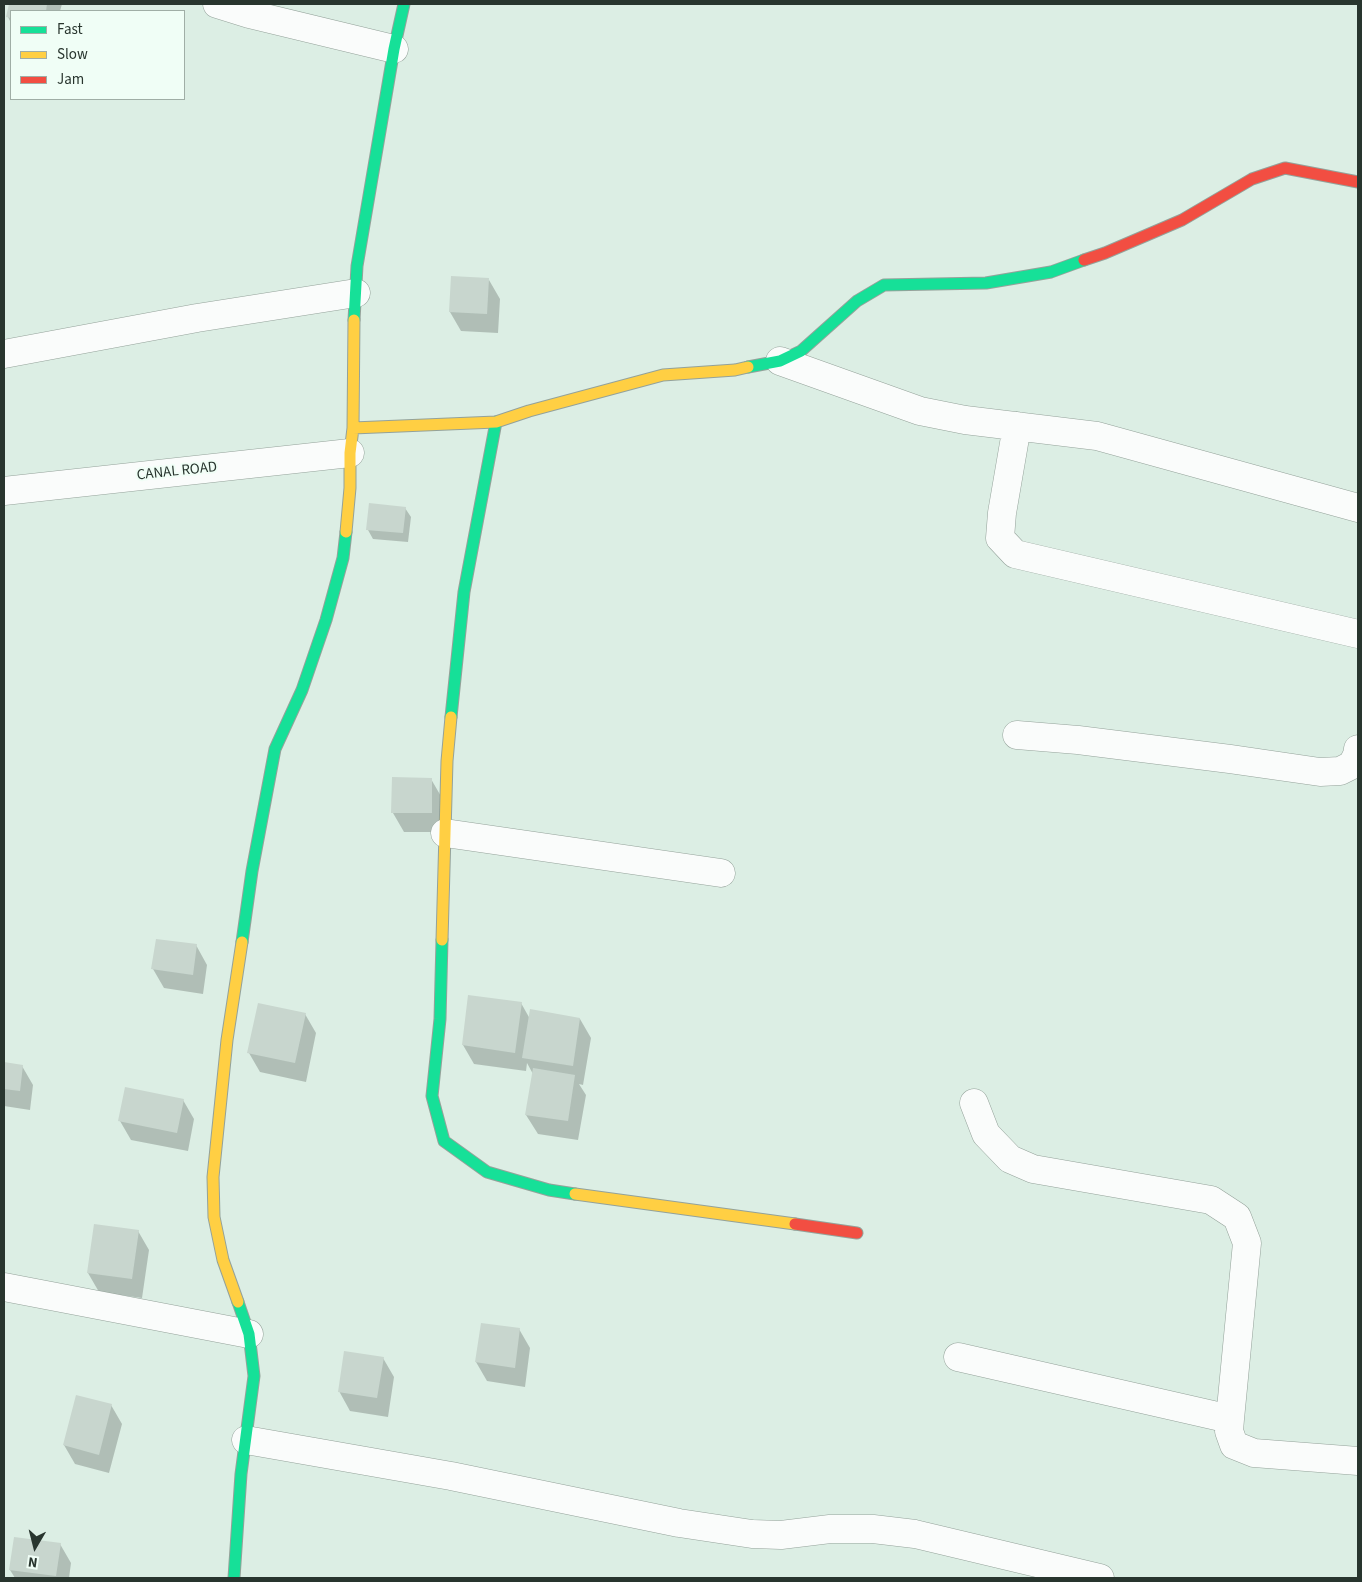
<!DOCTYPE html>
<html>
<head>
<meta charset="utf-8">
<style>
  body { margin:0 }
  #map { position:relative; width:1362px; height:1582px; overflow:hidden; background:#dceee4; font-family:"Source Sans 3",sans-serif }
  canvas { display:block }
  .frame { position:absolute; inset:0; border:5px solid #28352e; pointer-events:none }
  .legend { position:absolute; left:10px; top:10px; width:175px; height:90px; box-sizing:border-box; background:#f0fef6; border:1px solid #a0aea6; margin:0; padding:6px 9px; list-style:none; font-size:15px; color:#28352e }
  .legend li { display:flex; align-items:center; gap:10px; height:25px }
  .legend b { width:25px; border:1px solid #a0aea6 }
  .north { position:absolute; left:10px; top:1522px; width:50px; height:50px; -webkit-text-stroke:4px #f0fef6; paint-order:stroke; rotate:188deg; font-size:14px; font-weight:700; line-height:20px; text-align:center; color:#28352e }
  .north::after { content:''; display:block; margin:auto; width:18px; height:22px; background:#28352e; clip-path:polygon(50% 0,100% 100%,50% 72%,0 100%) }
</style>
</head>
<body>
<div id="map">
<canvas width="1362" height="1582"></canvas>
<div class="frame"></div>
<ul class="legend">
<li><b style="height:6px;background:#16e098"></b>Fast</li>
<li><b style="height:6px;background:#ffcf43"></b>Slow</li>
<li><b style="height:6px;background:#f24e42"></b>Jam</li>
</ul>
<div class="north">N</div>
</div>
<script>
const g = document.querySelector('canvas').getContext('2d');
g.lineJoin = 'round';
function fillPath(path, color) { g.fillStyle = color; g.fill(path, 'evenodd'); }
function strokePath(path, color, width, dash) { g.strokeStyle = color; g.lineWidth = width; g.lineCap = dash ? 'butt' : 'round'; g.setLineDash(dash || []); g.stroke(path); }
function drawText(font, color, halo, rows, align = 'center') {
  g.font = font + ' "Source Sans 3",sans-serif'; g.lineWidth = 4; g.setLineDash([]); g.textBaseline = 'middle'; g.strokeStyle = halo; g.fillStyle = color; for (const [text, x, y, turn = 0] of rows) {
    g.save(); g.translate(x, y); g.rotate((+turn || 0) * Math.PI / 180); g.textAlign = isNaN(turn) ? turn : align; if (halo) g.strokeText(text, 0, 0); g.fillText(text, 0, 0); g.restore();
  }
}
fillPath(new Path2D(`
  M11 4H62L60 11H11V23L8 17Z
  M489 280 500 299 498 333 461 331 450 312Z
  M405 508 411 517 408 542 373 539 368 530Z
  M431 779 442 798V832H404L393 813Z
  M196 945 207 965 203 994 164 988 153 969Z
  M521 1003 530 1019H580L591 1038 583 1085 579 1084 586 1095 578 1140 538 1134 526 1115 533 1074 527 1063 526 1071 474 1064 463 1045Z
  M305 1014 316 1033 306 1082 260 1072 249 1053Z
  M4 1063 22 1066 33 1085 30 1110 4 1106Z
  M183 1100 194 1119 188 1151 131 1140 120 1121Z
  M138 1231 149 1250 142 1298 99 1292 88 1273Z
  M519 1329 530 1348 525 1387 487 1381 476 1362Z
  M383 1358 394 1377 388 1417 350 1411 339 1391Z
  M111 1405 122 1424 109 1473 75 1464 64 1445Z
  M60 1544 71 1563 69 1578H15L10 1570Z`), '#0003');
fillPath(new Path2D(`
  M9 4H47L46 11H11V18L6 17Z
  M451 276 489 278 487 314 449 312Z
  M369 503 406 507 403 533 366 530Z
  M392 777 432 778V813H391Z
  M156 939 197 944 193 975 151 969Z
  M468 995 522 1002 515 1053 462 1045Z
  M258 1003 306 1013 295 1063 247 1053Z
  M530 1009 580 1018 573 1066 522 1058Z
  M4 1062 23 1065 20 1091 4 1089Z
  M533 1068 575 1075 568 1121 525 1115Z
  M125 1087 184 1099 177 1133 118 1121Z
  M94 1224 139 1230 132 1279 87 1273Z
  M481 1323 520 1328 515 1368 475 1362Z
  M344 1351 384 1357 377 1398 338 1392Z
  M76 1395 112 1404 99 1455 63 1445Z
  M14 1537 61 1543 56 1576 9 1570Z`), '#c8d6ce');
const street = new Path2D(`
  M217 4 249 14 394 49
  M4 354 197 318 356 293
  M780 361 920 411 965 420 1097 436 1358 508
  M1017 426 1002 513 1000 538 1015 554 1358 634
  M4 491 350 453
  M1017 735 1078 740 1230 759 1320 772 1340 771 1352 765 1357 755 1358 749
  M445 833 721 873
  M974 1103 986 1134 1010 1159 1033 1169 1211 1200 1237 1217 1247 1243 1230 1419 1229 1431 1234 1445 1254 1453 1358 1461
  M4 1287 249 1334
  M958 1357 1230 1419
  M246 1440 451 1476 679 1523 752 1534 781 1535 830 1529H873L915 1534 1100 1578`);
const fast = new Path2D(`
  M354 320 357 266 394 49 404 4
  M748 367 780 361 801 351 857 301 884 285 986 283 1051 272 1084 260
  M451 717 464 592 496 422
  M442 940 440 1019 432 1096 444 1141 487 1172 549 1190 575 1194
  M242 942 252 871 275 749 302 690 326 620 343 558 346 532
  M234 1578 241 1474 254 1376 249 1334 238 1302`);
const slow = new Path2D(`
  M353 428 496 422 529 411 663 375 735 370 748 367
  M346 532 350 488V453L353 428 354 320
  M442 940 447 761 451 717
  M575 1194 795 1224
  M238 1302 223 1260 214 1217 213 1177 227 1040 242 942`);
const jam = new Path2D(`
  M1084 260 1105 253 1182 220 1252 179 1285 168 1358 182
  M795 1224 857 1233`);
strokePath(street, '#94a29a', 29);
strokePath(fast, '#94a29a', 13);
strokePath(slow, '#94a29a', 13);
strokePath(jam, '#94a29a', 13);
strokePath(street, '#fafcfb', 28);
strokePath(fast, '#16e098', 11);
strokePath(slow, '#ffcf43', 11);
strokePath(jam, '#f24e42', 11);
drawText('15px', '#28352e', '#f0fef6', [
  ["CANAL ROAD",177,472,-6]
]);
</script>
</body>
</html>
